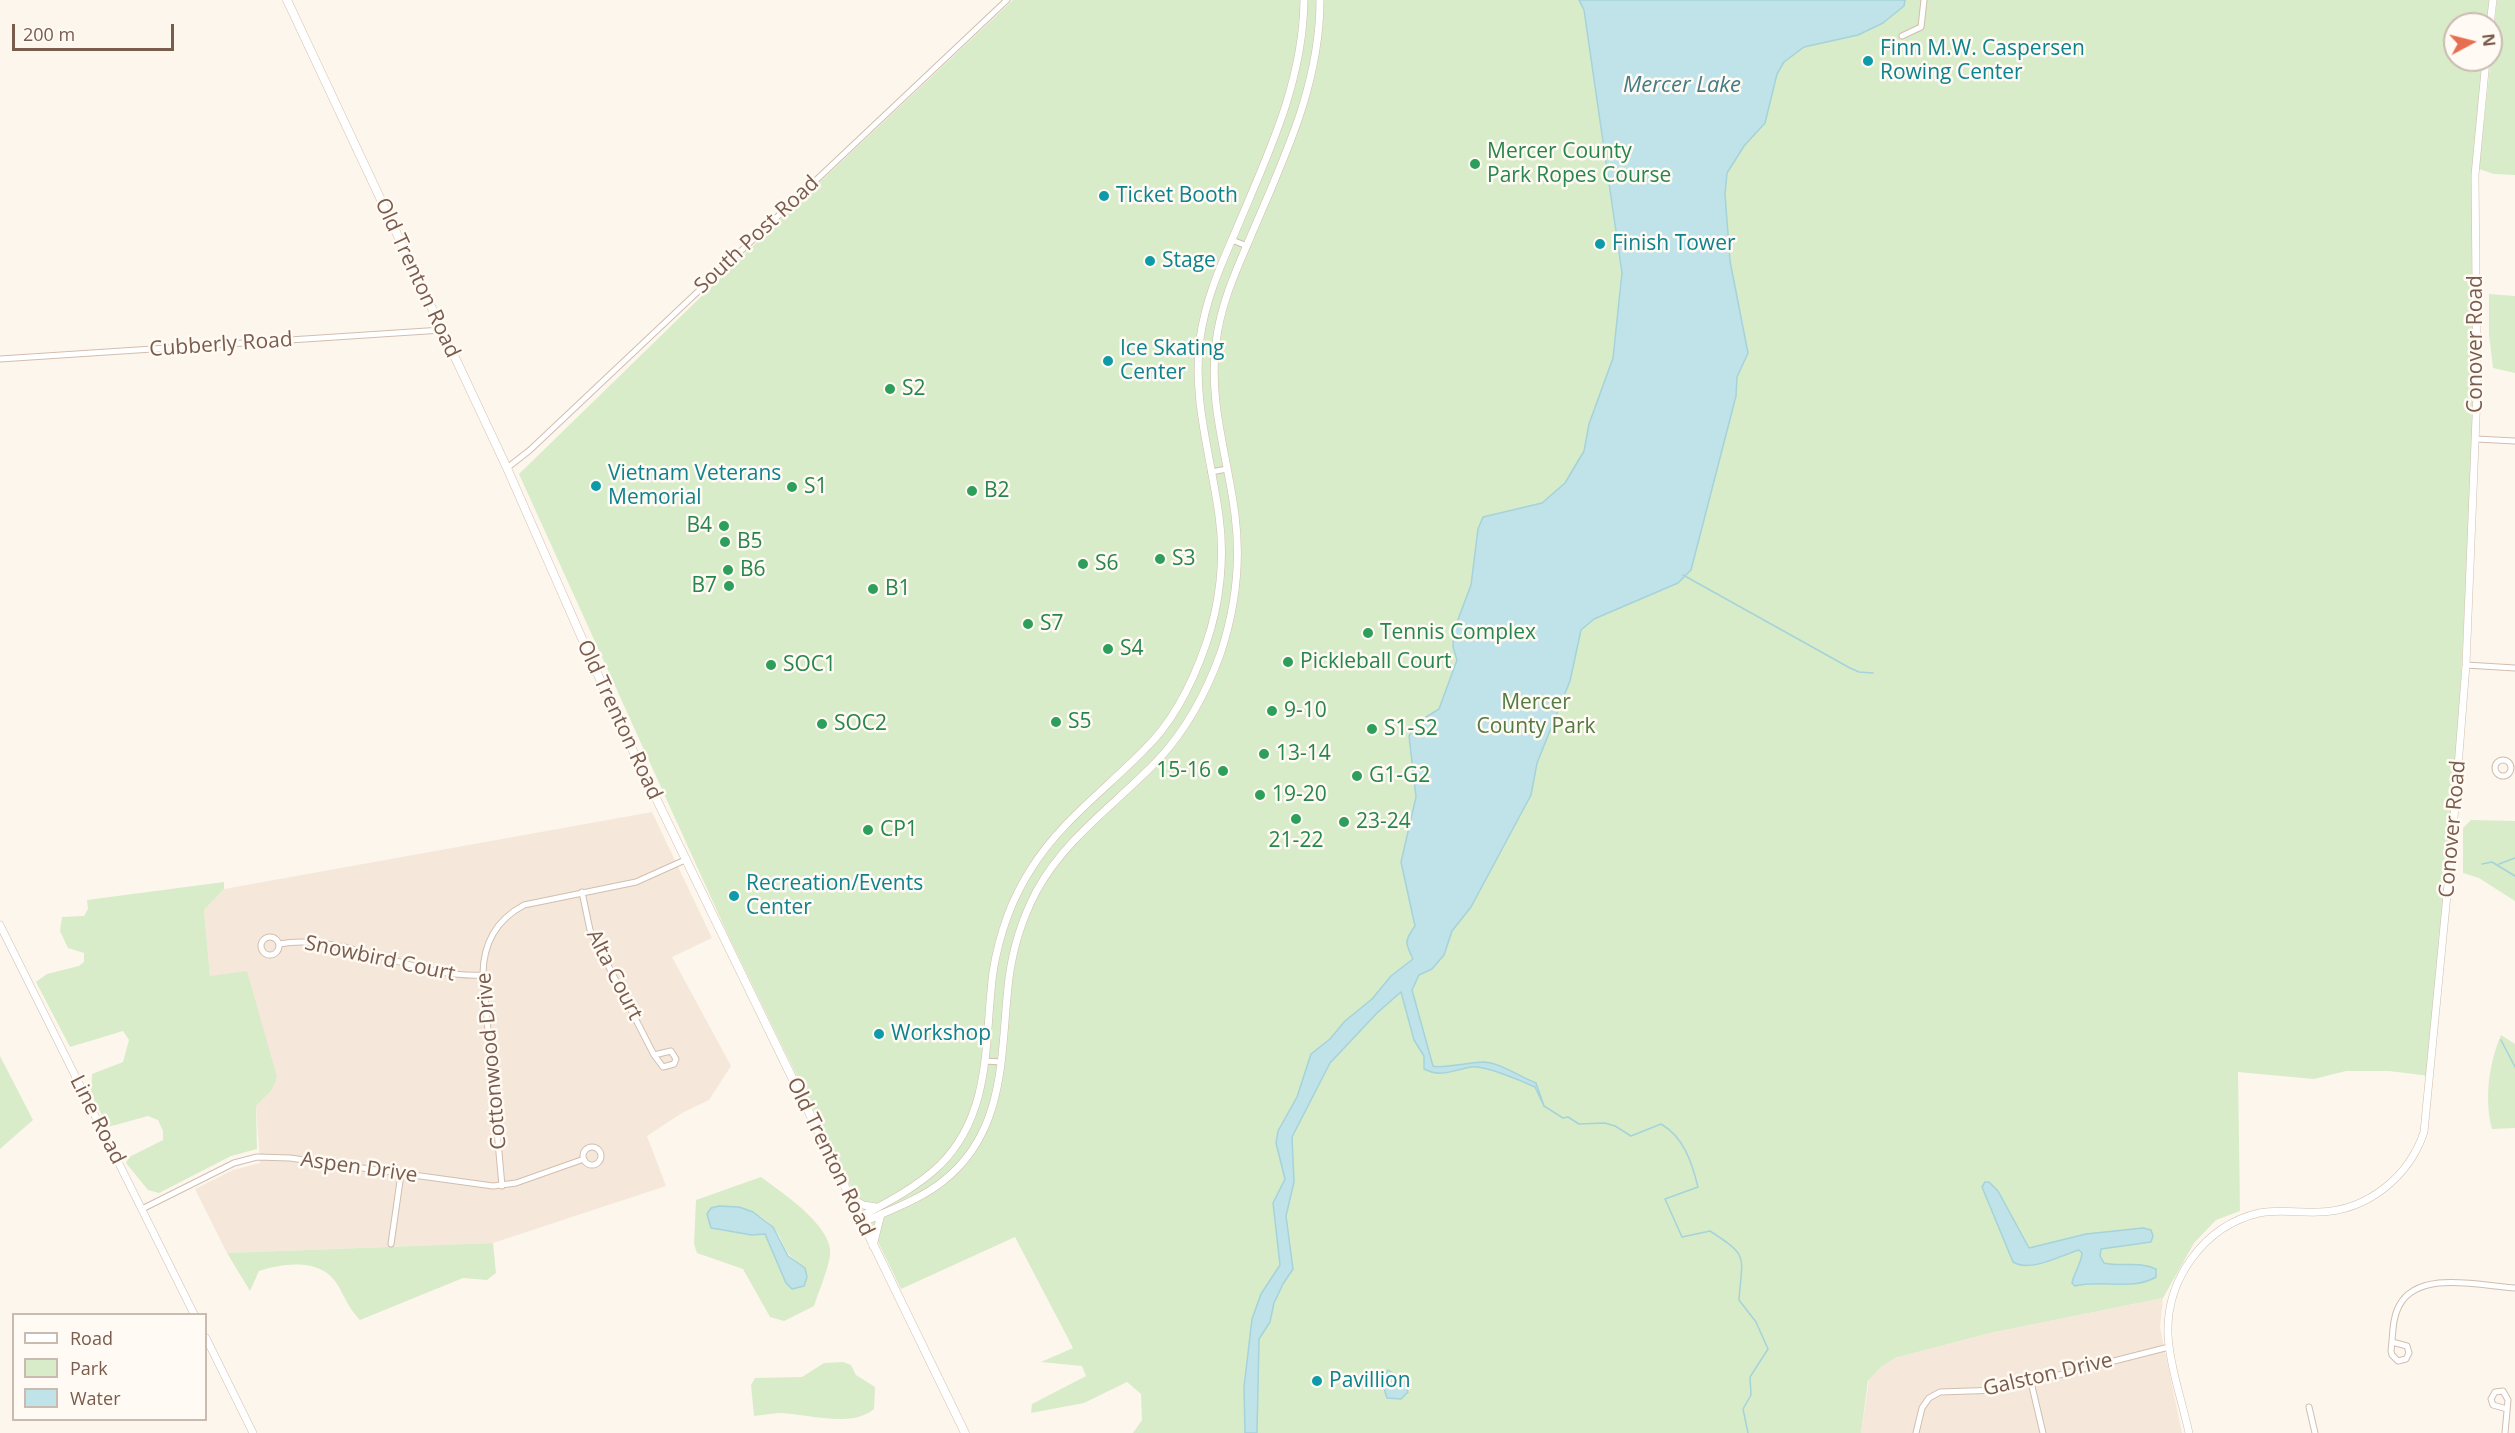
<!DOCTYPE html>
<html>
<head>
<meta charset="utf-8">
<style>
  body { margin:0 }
  #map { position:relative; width:2515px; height:1433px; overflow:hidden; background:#fdf6ec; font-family:"Open Sans",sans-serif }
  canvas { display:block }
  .legend { position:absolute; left:12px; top:1313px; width:195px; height:108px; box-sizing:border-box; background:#fffaf3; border:2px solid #cabbb1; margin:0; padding:8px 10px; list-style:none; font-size:18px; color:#7a5c4d }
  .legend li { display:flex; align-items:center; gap:12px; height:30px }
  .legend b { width:30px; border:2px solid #cabbb1 }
  .north { position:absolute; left:2443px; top:12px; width:60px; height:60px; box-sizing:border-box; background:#fffaf3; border:2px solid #cabbb1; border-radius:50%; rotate:83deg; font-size:16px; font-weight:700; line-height:24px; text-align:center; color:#7a5c4d }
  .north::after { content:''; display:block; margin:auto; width:21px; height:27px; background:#e76f51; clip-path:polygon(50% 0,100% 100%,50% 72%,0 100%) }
  .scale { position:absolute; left:12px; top:24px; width:162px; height:27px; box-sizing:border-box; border:3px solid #7a5c4d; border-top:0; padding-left:8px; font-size:18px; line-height:21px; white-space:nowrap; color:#7a5c4d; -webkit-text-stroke:4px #fffaf3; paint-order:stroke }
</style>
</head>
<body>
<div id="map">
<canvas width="2515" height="1433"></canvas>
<ul class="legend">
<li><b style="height:8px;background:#fff"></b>Road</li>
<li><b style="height:16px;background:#d8ecc9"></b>Park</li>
<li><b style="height:16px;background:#bfe3e8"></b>Water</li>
</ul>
<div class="north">N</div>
<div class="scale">200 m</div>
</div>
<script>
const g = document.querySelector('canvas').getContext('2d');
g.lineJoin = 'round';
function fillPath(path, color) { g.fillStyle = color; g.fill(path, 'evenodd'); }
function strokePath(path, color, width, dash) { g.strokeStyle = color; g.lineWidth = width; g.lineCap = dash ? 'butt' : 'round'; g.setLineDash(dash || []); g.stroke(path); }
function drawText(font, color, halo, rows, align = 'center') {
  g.font = font + ' "Open Sans",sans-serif'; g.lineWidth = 5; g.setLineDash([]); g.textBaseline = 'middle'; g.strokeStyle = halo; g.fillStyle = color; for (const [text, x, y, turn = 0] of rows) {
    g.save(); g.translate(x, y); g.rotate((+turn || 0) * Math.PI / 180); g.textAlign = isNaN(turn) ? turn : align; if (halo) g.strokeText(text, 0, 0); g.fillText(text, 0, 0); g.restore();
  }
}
fillPath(new Path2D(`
  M652 812 712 938 672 957 731 1066 709 1100 682 1113 647 1136 666 1186 493 1243 227 1253 195 1189 233 1170 260 1163 256 1106 272 1090 210 977 204 910 224 889Z
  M2163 1298 2160 1327 2182 1433H1861L1869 1380 1880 1368 1895 1358 1990 1333Z`), '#f5e8da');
fillPath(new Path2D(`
  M1013 0H2491L2488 24H2455V60H2484L2472 170 2473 444 2454 820 2430 1076 2389 1071H2346L2314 1079 2238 1072 2240 1211 2216 1220 2194 1243 2163 1298 1990 1333 1895 1358 1880 1368 1868 1381 1861 1433H1133L1142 1420 1141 1394 1127 1382 1084 1403 1031 1413 1032 1404 1086 1376 1082 1366 1041 1362 1073 1348 1015 1237 901 1289 728 935 519 474 790 210Z
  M2497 0H2515V175L2494 174 2479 169Z
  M2489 294 2515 296V373L2493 368 2489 335Z
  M2471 820 2515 821V901L2479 878 2463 873V828Z
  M224 882V889L204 910 210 976 247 971 277 1077 272 1090 256 1106 257 1149 231 1156 159 1193 148 1190 126 1163 129 1157 163 1140V1131L158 1120 148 1116 108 1127 91 1094 92 1074 123 1062 129 1040 123 1031 70 1047 36 982 47 974 79 966 84 962V953L68 948 60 931 62 917 84 916 88 909 87 900Z
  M2501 1035 2515 1044V1128L2492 1129C2484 1099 2489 1063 2501 1035Z
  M0 1056 33 1120 0 1149Z
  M761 1177C781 1192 835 1227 830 1256 827 1273 819 1290 814 1306L784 1321 770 1317 743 1269 697 1253 694 1244 696 1200ZM739 1207C751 1211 764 1217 772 1226 784 1238 782 1252 797 1261L775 1257 771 1242 762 1232 752 1235 718 1230Z
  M493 1243 496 1273 487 1280 463 1278 360 1320C349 1309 345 1297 337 1284 321 1258 284 1263 259 1271L250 1291 227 1253Z
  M843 1362 851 1365 856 1375 875 1387 874 1409C850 1429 806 1413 778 1413 770 1414 762 1415 754 1416L751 1385 755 1378 802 1377 824 1363Z`), '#d8ecc9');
const water = new Path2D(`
  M1579 0H1905L1904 6 1883 23 1858 35 1804 47 1784 62 1777 74 1765 123 1744 146 1727 173 1725 194 1730 261 1748 353 1737 377 1736 396 1691 570 1678 583 1594 619 1581 630 1570 681 1537 763 1531 795 1471 907 1452 931 1444 955 1432 969 1419 975 1412 990 1433 1066C1439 1069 1472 1062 1484 1062 1501 1063 1520 1077 1536 1083L1544 1106 1535 1087C1522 1081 1484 1065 1471 1067 1454 1070 1441 1078 1424 1069V1056L1414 1040 1401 992 1377 1013 1330 1063 1292 1137 1294 1182 1286 1216 1293 1269 1283 1284 1274 1303 1270 1322 1259 1339 1257 1433H1245L1244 1387 1252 1319 1261 1294 1280 1265 1273 1203 1285 1179 1276 1143 1278 1131 1297 1097 1311 1054 1330 1039 1345 1021 1372 999 1391 976 1413 959C1405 943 1404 941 1415 926L1401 862 1416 797 1409 736 1418 722 1439 709 1457 660 1453 647 1454 630 1471 585 1478 529 1483 517 1542 503 1565 483 1584 451 1589 424 1613 358 1622 273 1584 10Z
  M1985 1182H1989L1998 1191 2029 1248 2086 1234 2143 1228 2151 1230 2153 1236 2151 1242 2101 1249 2100 1256 2104 1263C2121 1267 2140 1261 2156 1269V1277C2133 1291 2100 1279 2075 1286L2072 1283C2074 1272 2081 1265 2082 1253L2079 1250C2061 1255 2031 1273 2013 1262L1982 1187Z
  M719 1206 739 1207 753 1212 773 1227 788 1256 805 1268 807 1277 804 1286 792 1289 786 1283 765 1234 752 1235 711 1228 707 1214 711 1208Z
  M1388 1370 1403 1380 1408 1392 1401 1399 1387 1398 1382 1382Z`);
fillPath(water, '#bfe3e8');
strokePath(water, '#a5d3da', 1.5);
strokePath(new Path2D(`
  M1683 575 1850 668 1859 672 1873 673
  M2482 864 2492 862 2515 876
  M2499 864 2515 858
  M2501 1040 2515 1067
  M1544 1106 1563 1118 1568 1117 1579 1124 1605 1123 1615 1126 1631 1136 1661 1124C1684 1137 1692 1163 1698 1187L1665 1199 1682 1237 1710 1231C1750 1257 1742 1255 1739 1300L1756 1322 1768 1349 1750 1377 1751 1395 1743 1409 1748 1433`), '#a5d3da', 1.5);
const minor = new Path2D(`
  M1902 36 1921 27 1924 0
  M1232 240 1247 246
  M0 359 442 330
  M2476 439 2515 441
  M507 468 530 450 1007 0
  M1211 472 1227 469
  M2466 665 2515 668
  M2495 768a8 8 0 1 1 16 0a8 8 0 1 1-16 0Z
  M582 892 590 930 654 1055 663 1067 674 1064 676 1059 671 1051 654 1055
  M261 946a9 9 0 1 1 18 0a9 9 0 1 1-18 0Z
  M279 944C348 932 413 979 483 975
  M985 1061 1001 1062
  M583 1156a9 9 0 1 1 18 0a9 9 0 1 1-18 0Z
  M502 1186 483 975C483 944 496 920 524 905L636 882 685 860
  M142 1209 234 1163 257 1157 290 1158 493 1186 516 1183 584 1159
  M391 1244 401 1174
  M2392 1342 2407 1346 2409 1353 2406 1359 2398 1361 2392 1355 2391 1351C2393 1336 2392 1319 2399 1306 2418 1269 2481 1286 2515 1288
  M2031 1382 2043 1433
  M2309 1407 2315 1433
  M1916 1433 1922 1408 1929 1398 1940 1392 2000 1390 2169 1347
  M2505 1433 2508 1400 2503 1391 2495 1392 2491 1399 2493 1405 2507 1409`);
const tertiary = new Path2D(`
  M2490 24 2493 0
  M0 925 194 1314
  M850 1197 863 1205 876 1207
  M859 1217C887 1203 917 1187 940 1165 993 1112 984 1040 993 972 999 935 1011 900 1031 869 1060 822 1106 789 1144 750 1173 722 1193 682 1206 644 1220 604 1225 558 1219 516 1211 456 1192 400 1200 339 1205 302 1219 269 1234 235 1266 158 1303 85 1304 0
  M862 1223C889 1210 919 1200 942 1182 1008 1131 1000 1052 1009 978 1013 948 1022 919 1036 892 1066 837 1116 804 1158 760 1186 730 1207 691 1221 652 1235 609 1241 561 1235 515 1228 458 1208 402 1216 343 1220 306 1235 273 1250 238 1283 160 1320 86 1320 0
  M873 1246 881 1214
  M206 1338 253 1433
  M2189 1433C2182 1401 2170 1367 2168 1335 2166 1279 2204 1226 2259 1213 2279 1209 2298 1213 2319 1212 2367 1211 2409 1177 2424 1132L2452 843 2466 665 2477 393 2475 175 2486 60`);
const secondary = new Path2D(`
  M287 0 507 468 617 718 965 1433`);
strokePath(minor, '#d1beb0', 7);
strokePath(tertiary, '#d1beb0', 8);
strokePath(secondary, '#d6c0b0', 9);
strokePath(minor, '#fff', 5);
strokePath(tertiary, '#fff', 7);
strokePath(secondary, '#fff', 8);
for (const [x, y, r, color] of [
  [1868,61,6,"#0f9aa8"],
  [1475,164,6,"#2e9e5b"],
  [1104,196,6,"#0f9aa8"],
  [1600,244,6,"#0f9aa8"],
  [1150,261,6,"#0f9aa8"],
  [1108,361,6,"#0f9aa8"],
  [890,389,6,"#2e9e5b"],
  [596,486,6,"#0f9aa8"],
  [792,487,6,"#2e9e5b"],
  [972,491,6,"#2e9e5b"],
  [724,526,6,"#2e9e5b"],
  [725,542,6,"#2e9e5b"],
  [1160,559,6,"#2e9e5b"],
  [1083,564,6,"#2e9e5b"],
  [728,570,6,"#2e9e5b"],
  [729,586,6,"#2e9e5b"],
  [873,589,6,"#2e9e5b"],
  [1028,624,6,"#2e9e5b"],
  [1368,633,6,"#2e9e5b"],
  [1108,649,6,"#2e9e5b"],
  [1288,662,6,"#2e9e5b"],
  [771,665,6,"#2e9e5b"],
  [1272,711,6,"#2e9e5b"],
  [1056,722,6,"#2e9e5b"],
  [822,724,6,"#2e9e5b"],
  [1372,729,6,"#2e9e5b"],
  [1264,754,6,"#2e9e5b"],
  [1223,771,6,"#2e9e5b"],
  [1357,776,6,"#2e9e5b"],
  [1260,795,6,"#2e9e5b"],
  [1296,819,6,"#2e9e5b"],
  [1344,822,6,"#2e9e5b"],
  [868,830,6,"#2e9e5b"],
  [734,896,6,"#0f9aa8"],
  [879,1034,6,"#0f9aa8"],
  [1317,1381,6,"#0f9aa8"]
]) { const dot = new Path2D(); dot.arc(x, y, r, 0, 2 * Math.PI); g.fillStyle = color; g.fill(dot); strokePath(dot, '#fffaf3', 2); }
drawText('21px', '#0d838f', '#fffaf3', [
  ["Finn M.W. Caspersen",1880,49],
  ["Rowing Center",1880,73],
  ["Ticket Booth",1116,196],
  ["Finish Tower",1612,244],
  ["Stage",1162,261],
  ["Ice Skating",1120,349],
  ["Center",1120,373],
  ["Vietnam Veterans",608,474],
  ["Memorial",608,498],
  ["Recreation/Events",746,884],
  ["Center",746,908],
  ["Workshop",891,1034],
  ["Pavillion",1329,1381]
], 'left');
drawText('21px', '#27864d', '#fffaf3', [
  ["Mercer County",1487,152],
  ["Park Ropes Course",1487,176],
  ["S2",902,389],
  ["S1",804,487],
  ["B2",984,491],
  ["B4",712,526,"right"],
  ["B5",737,542],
  ["S3",1172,559],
  ["S6",1095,564],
  ["B6",740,570],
  ["B7",717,586,"right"],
  ["B1",885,589],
  ["S7",1040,624],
  ["Tennis Complex",1380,633],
  ["S4",1120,649],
  ["Pickleball Court",1300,662],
  ["SOC1",783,665],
  ["9-10",1284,711],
  ["S5",1068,722],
  ["SOC2",834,724],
  ["S1-S2",1384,729],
  ["13-14",1276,754],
  ["15-16",1211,771,"right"],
  ["G1-G2",1369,776],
  ["19-20",1272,795],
  ["23-24",1356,822],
  ["CP1",880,830],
  ["21-22",1296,841,"center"]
], 'left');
drawText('21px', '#7a5c4d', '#fffaf3', [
  ["South Post Road",757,235,-43],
  ["Old Trenton Road",417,278,65],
  ["Conover Road",2476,344,-90],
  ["Cubberly Road",221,345,-4],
  ["Old Trenton Road",619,720,65],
  ["Conover Road",2453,829,-85],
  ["Snowbird Court",380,959,12],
  ["Alta Court",614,975,63],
  ["Cottonwood Drive",492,1061,-95],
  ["Line Road",97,1120,63],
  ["Old Trenton Road",830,1157,64],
  ["Aspen Drive",359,1168,8],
  ["Galston Drive",2048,1375,-13]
]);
drawText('21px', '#537a41', '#fffaf3', [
  ["Mercer",1536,703],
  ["County Park",1536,727]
]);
drawText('italic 22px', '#437c86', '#fffaf3', [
  ["Mercer Lake",1682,86]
]);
</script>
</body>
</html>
